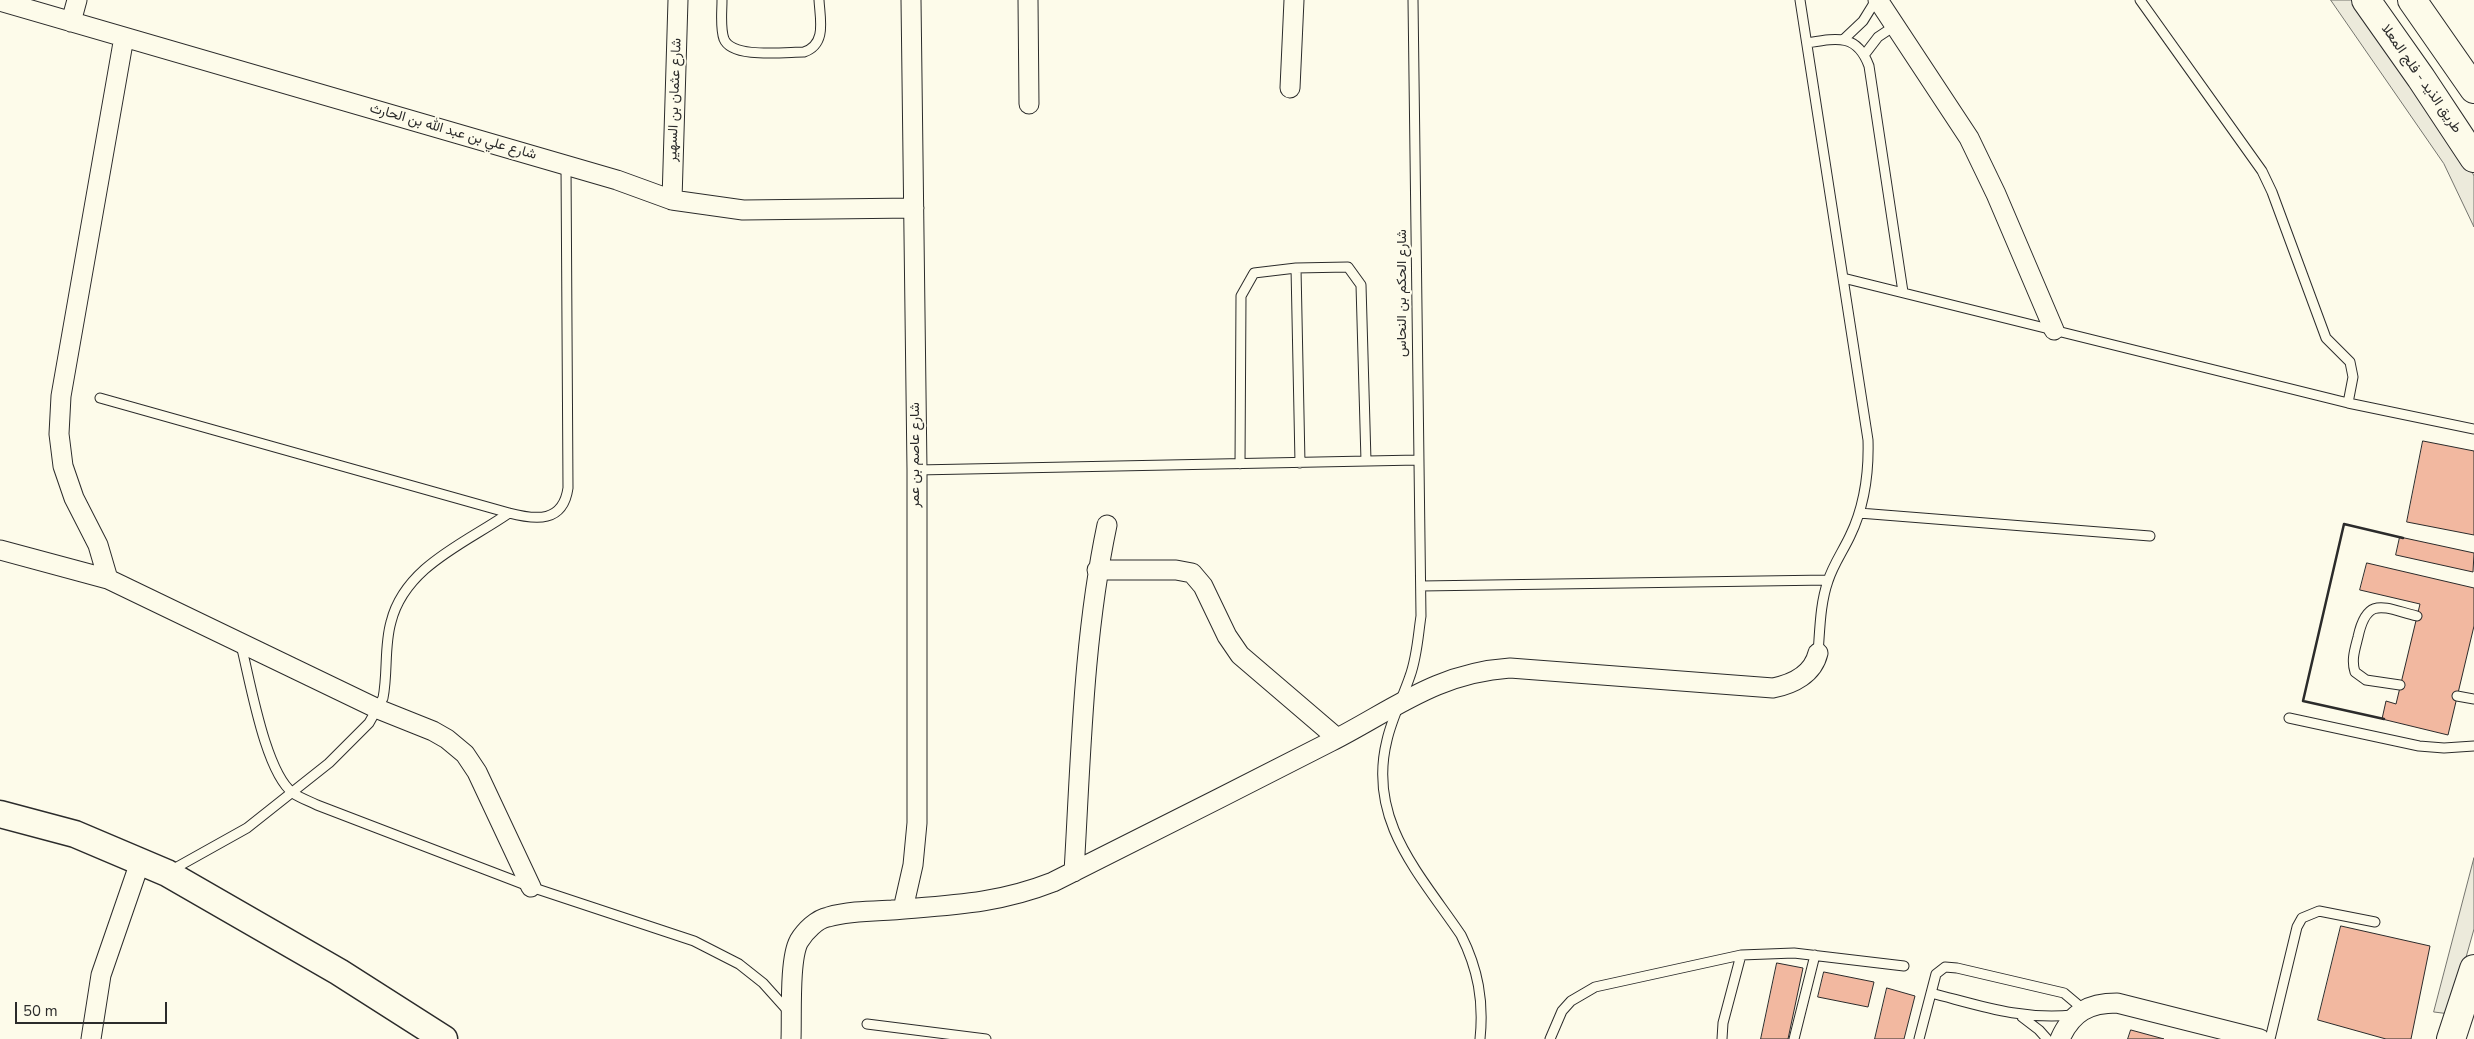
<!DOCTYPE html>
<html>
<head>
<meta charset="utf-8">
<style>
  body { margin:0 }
  #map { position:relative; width:2474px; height:1039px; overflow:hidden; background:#fdfbea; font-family:"Nunito Sans",sans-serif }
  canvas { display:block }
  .scale { position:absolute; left:15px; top:1002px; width:152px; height:22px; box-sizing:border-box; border:2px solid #2b2b2b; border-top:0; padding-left:6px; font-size:15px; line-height:18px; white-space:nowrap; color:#2b2b2b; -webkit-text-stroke:4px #fdfbea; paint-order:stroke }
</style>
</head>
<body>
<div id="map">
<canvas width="2474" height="1039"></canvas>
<div class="scale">50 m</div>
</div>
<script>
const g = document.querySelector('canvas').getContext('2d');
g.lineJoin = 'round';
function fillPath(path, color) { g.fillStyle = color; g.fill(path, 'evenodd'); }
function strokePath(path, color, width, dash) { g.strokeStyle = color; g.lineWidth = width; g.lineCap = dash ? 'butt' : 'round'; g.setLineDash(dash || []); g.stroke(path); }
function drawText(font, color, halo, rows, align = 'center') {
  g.font = font + ' "Nunito Sans",Vazirmatn,sans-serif'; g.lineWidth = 4; g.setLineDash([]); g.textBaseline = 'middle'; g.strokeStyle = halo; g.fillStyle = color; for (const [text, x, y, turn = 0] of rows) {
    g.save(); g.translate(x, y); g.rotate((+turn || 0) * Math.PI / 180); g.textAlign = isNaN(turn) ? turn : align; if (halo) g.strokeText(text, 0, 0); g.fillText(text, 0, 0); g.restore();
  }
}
const parking = new Path2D(`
  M2331 0H2357L2463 153 2474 176V227L2444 164Z
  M2474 858V929L2450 1014 2434 1012Z`);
fillPath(parking, '#eceadb');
strokePath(parking, '#74746e', 1);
const building = new Path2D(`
  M2423 441 2474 451V535L2407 522Z
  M2400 537 2474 553 2473 572 2396 555Z
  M2367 563 2474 588V626L2448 735 2382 719 2386 701 2396 704 2420 604 2360 590Z
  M2341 926 2430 946 2411 1039H2386L2318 1020Z
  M1777 963 1803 968 1788 1039H1761Z
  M1824 972 1874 982 1868 1007 1818 997Z
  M1887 988 1915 996 1904 1039H1875Z
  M2131 1030 2164 1039H2128Z`);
fillPath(building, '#f2b8a0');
strokePath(building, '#2b2b2b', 1);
const lane = new Path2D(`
  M722 0C722 12 720 28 724 39 732 59 785 52 804 52 827 44 820 19 819 0
  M1413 0 1421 616C1418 636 1417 657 1410 676 1403 697 1392 718 1387 740 1367 820 1419 873 1461 935 1478 969 1484 1001 1480 1039
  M1800 0 1868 440C1869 474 1865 505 1850 536 1843 551 1833 565 1828 581 1820 604 1820 629 1818 653
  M2140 0 2262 171 2272 192 2326 338 2350 362 2353 377 2348 403
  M1844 39 1863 21 1876 0
  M1807 43C1836 38 1857 33 1869 66L1903 292
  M1865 54 1878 37 1896 25
  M1296 268 1300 463
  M1843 278 2348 403 2474 429
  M100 398 509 513C536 520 563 523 568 488L566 166
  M1240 464 1241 296 1254 273 1296 268 1348 267 1361 285 1366 461
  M917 470 1418 460
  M1859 513 2150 536
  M1421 586 1828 580
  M241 645C250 680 265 772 293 793 300 798 309 801 317 805L531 887 694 941 739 964 763 983 789 1012
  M2400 685 2366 680 2355 672C2351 660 2355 649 2358 637 2367 595 2384 608 2417 616
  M2457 696 2474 699
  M2289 718 2419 746 2444 748 2474 746
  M170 871 247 828 329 763 369 723 383 698C388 673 384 646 391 622 405 566 466 543 509 513
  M1931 993C1982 1006 2020 1020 2073 1015
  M2022 1017 2039 1030 2047 1039
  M867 1024 986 1039
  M1550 1039 1562 1011 1571 1001 1595 987 1741 955 1794 953 1904 966
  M1722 1039 1723 1023 1741 955
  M1794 1039 1815 955
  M1919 1039 1936 974 1945 967 1957 968 2064 993 2083 1009
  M2270 1039 2297 927 2302 918 2319 911 2375 922`);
const street = new Path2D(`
  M1028 0 1029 104
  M1878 0 1969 138 1996 194 2054 330
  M0 1 617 180 672 200 743 210 914 208
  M71 22 77 0
  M1290 88 1294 0
  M672 200 678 0
  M0 550 108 579 378 709 433 731 447 739 465 754 477 772 531 887
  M1097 570H1176L1192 573 1203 586 1227 636 1240 655 1337 738
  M108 579 98 545 74 498 63 466 59 434 61 396 124 37
  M1074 872C1081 756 1083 639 1107 525
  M903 909 913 865 917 823V470L911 0
  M91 1039 101 975 140 862
  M791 1039C792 1016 789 959 799 941 805 931 817 919 828 917 849 911 871 911 892 910 951 905 997 904 1053 882 1145 836 1238 789 1330 742 1393 710 1436 673 1510 668L1773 688C1793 684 1813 674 1818 653
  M2060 1039C2072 1012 2089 1003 2117 1003L2260 1039`);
const secondary = new Path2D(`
  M0 814 75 834 167 873 339 972 444 1039`);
const highway = new Path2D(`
  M2366 0 2421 78 2474 158
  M2412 0 2474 89
  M2451 1039 2474 969`);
strokePath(lane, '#2b2b2b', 11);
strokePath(street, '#2b2b2b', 21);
strokePath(secondary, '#2b2b2b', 29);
strokePath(highway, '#2b2b2b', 30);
strokePath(lane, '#fdfbea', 9);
strokePath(street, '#fdfbea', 19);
strokePath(secondary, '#fdfbea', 26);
strokePath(highway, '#fdfbea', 28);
strokePath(new Path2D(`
  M2384 719 2303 701 2344 524 2403 538`), '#2b2b2b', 2.5);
drawText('14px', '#2b2b2b', '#fdfbea', [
  ["طريق الذيد - فلج المعلا",2421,79,55],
  ["شارع عثمان بن السهير",675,100,-88],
  ["شارع علي بن عبد الله بن الحارث",453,132,16],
  ["شارع الحكم بن النحاس",1403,293,-90],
  ["شارع عاصم بن عمر",916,455,-90]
]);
</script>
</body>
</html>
